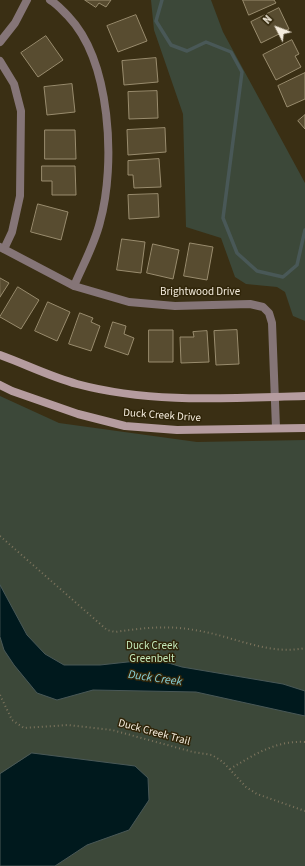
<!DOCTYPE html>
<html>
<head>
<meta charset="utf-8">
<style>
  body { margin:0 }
  #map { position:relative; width:305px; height:866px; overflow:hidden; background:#3a2f14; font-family:"Source Sans 3",sans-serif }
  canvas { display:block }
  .north { position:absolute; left:257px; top:8px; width:40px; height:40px; -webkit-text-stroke:3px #302509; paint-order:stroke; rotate:312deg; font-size:11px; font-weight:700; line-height:16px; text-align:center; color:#f4ecdd }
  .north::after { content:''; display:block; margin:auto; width:14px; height:18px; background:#f4ecdd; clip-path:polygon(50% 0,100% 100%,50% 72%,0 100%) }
</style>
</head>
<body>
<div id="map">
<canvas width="305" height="866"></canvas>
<div class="north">N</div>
</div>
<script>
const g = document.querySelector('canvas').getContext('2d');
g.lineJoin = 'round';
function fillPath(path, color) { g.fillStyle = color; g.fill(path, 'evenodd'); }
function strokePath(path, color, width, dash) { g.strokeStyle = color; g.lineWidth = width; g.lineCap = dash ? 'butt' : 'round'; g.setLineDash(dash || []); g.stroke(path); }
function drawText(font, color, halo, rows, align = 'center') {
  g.font = font + ' "Source Sans 3",sans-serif'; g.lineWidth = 3; g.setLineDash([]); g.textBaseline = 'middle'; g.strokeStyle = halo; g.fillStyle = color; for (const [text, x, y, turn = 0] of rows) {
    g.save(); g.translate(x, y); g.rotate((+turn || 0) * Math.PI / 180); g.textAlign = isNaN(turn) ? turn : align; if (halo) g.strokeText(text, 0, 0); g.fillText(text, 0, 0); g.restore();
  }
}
fillPath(new Path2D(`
  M151 0H211L223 32 305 183V321L293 316 285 292 277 287 246 284 235 277 221 238 186 227 183 114 154 30Z
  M0 396 59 423 197 442 305 440V866H0Z`), '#3c4839');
const water = new Path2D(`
  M0 585 27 635 45 654 64 665H100L155 659 182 667 283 684 305 691V716L196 692 93 690 57 700 37 693 14 665 4 650 0 637Z
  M32 753 135 766 148 778 149 800 129 830 87 845 55 866H0V774Z`);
fillPath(water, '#00191d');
strokePath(water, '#495857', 1);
strokePath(new Path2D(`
  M162 0 156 21 171 45 187 51 206 42 231 52 242 72 223 218 237 253 257 271 283 277 297 265 305 230`), '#495857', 3.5);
const building = new Path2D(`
  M85 0H111L106 7 99 3 96 7Z
  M243 0H274L276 3 249 15Z
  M279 8 289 29 261 43 251 22Z
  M136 15 147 41 118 52 107 26Z
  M46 36 63 60 38 77 21 53Z
  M292 40 299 54 295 56 301 67 276 80 263 55Z
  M156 58 158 82 124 85 122 61Z
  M305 73V99L287 107 278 86Z
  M72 84 75 112 47 115 44 87Z
  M157 91 158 118 129 119 128 92Z
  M305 115V129L298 121Z
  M165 128 166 152 128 155 127 130Z
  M45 130H75L76 159H45Z
  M159 159 161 187 134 188 133 175H128V161Z
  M42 166H75L76 195H52V181H42Z
  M158 194 159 217 129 219 128 195Z
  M38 204 68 212 61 240 31 232Z
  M122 239 145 242 141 273 117 270Z
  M190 243 213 247 207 280 184 276Z
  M153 244 179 250 173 279 147 273Z
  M0 278 9 283 0 297Z
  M18 287 39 300 21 329 0 317Z
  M48 302 70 312 57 341 35 331Z
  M80 313 93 318 91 322 100 326 91 351 69 344Z
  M113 322 126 326 124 334 134 338 128 355 105 347Z
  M149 330H173V362H149Z
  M237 330 239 364 216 365 214 331Z
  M207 331 209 362 181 363 180 337H194L193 332Z`);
fillPath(building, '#584c30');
strokePath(building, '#998c6e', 1);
strokePath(new Path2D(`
  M0 536 107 630 115 632C142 628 168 625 194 630 231 635 268 656 305 648
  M0 695 12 720 24 728 68 725 112 730 193 752 212 755 223 762 246 787 257 794 305 811
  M230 769C253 755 277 740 305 742`), '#7e755e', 2, [1, 3]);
strokePath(new Path2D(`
  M0 61 14 84 21 111 20 196 12 232 4 249`), '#857577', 8);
strokePath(new Path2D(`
  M50 0C57 4 62 10 68 16 111 61 116 164 100 222 95 243 83 265 74 286
  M0 42 15 23 27 0
  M0 247 74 286 129 302 175 306 250 304 263 307 269 313 272 323 276 428`), '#857577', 8);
strokePath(new Path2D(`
  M0 355C25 364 51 377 77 384 152 404 229 398 305 396
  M0 385 12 391 78 414 125 426 177 430 305 428`), '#b59c9f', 8);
drawText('11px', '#f4ecdd', '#302509', [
  ["Brightwood Drive",200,293],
  ["Duck Creek Drive",162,416,4],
  ["Duck Creek Trail",154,733,15]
]);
drawText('11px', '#c4eabb', '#302509', [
  ["Duck Creek",152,647],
  ["Greenbelt",152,660]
]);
drawText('italic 12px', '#88d2db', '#302509', [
  ["Duck Creek",155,679,8]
]);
</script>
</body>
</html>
